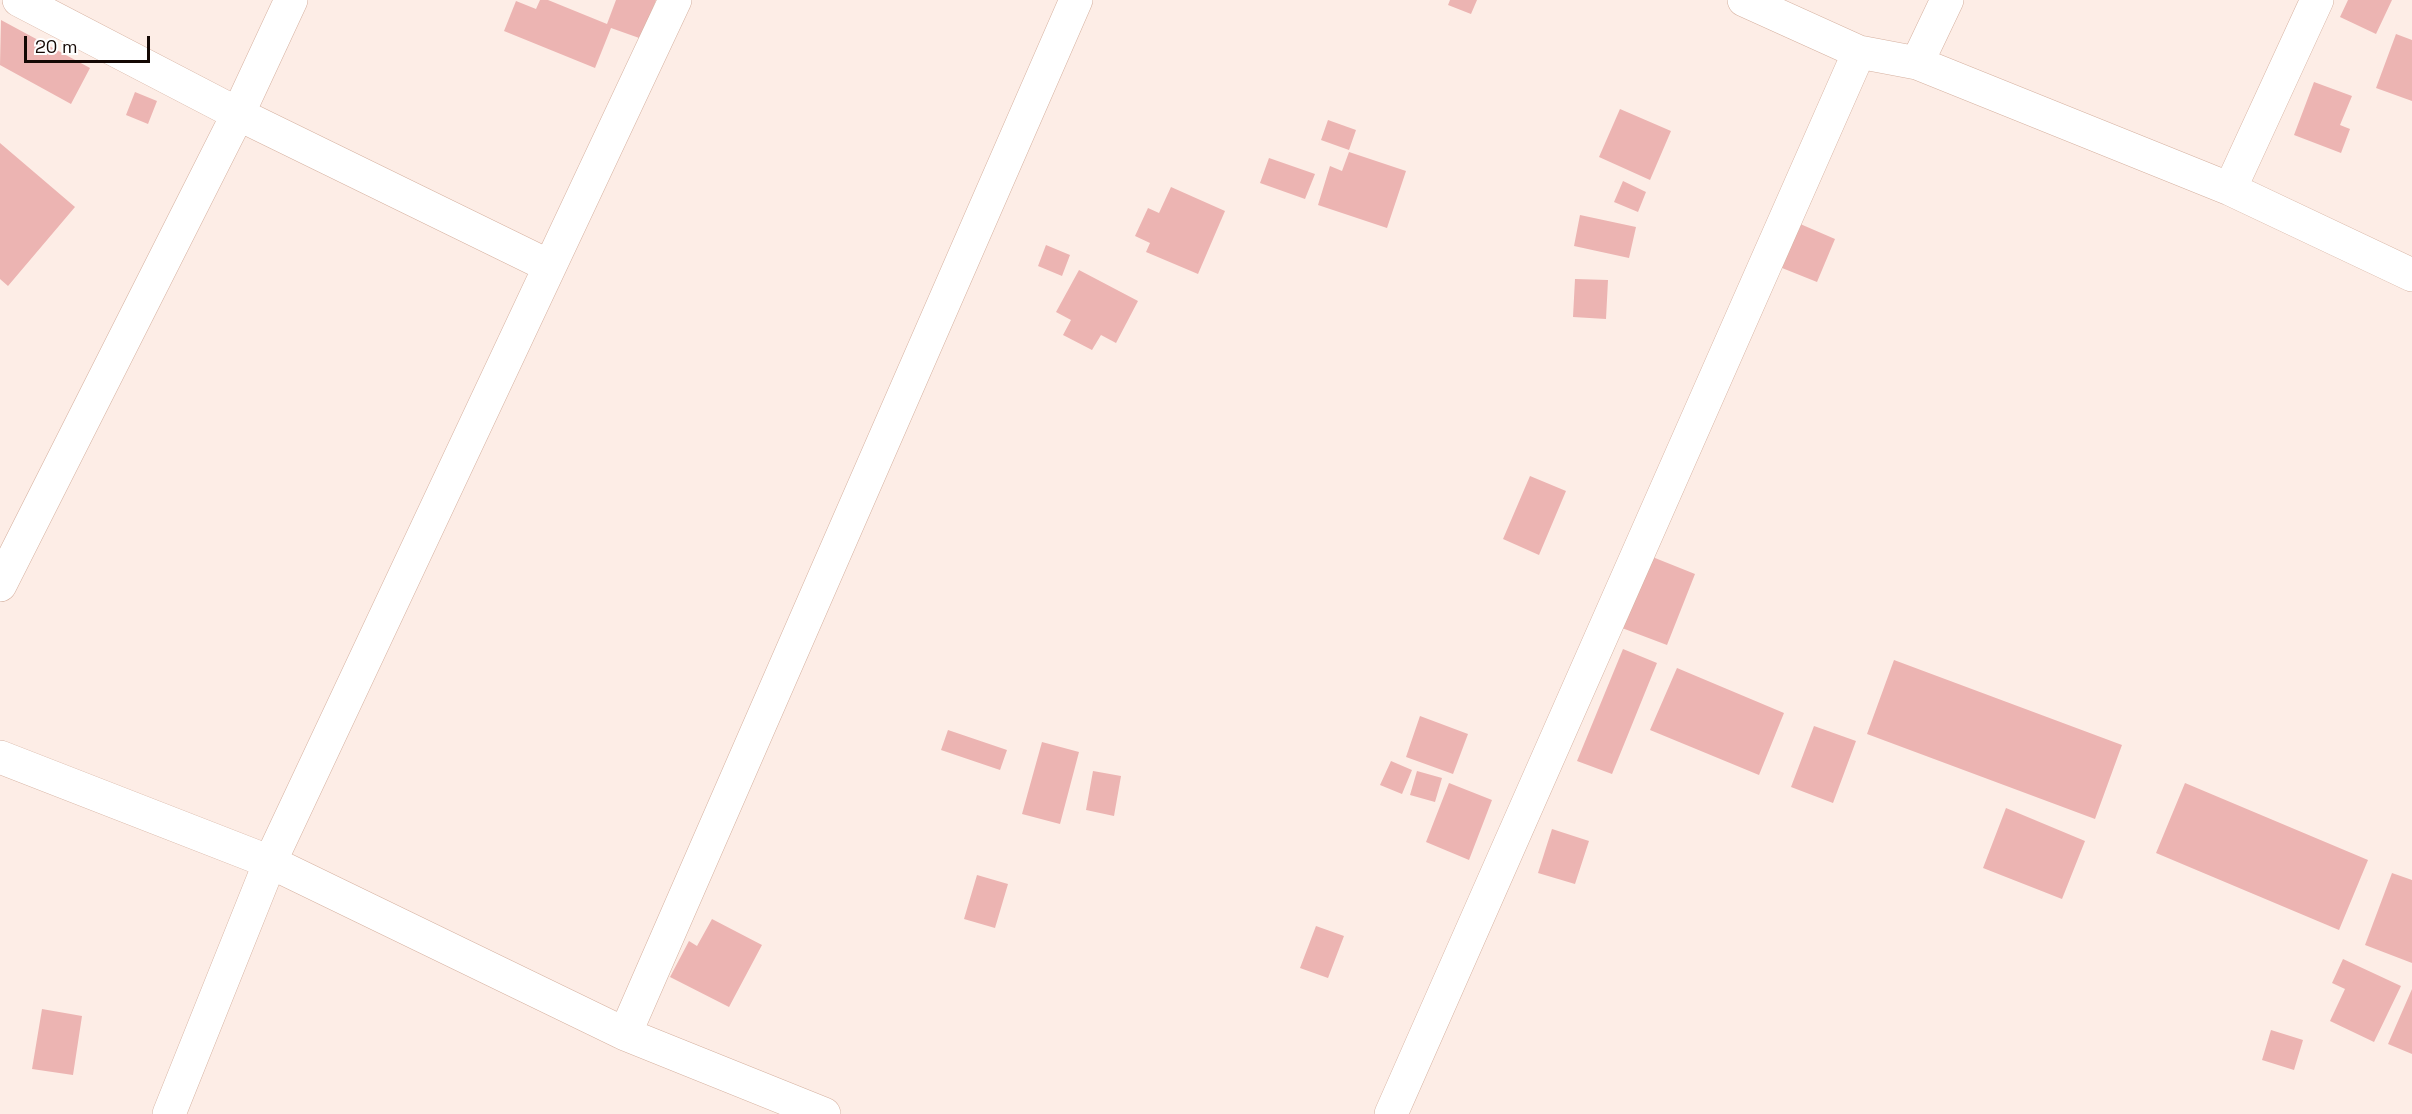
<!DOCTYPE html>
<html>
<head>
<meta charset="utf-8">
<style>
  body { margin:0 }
  #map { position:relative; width:2412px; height:1114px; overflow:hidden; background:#fdede6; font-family:"Space Grotesk",sans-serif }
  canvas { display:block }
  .scale { position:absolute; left:24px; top:36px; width:126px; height:27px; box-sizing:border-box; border:3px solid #140804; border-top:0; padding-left:8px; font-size:18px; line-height:21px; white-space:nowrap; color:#140804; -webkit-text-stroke:4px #fefefe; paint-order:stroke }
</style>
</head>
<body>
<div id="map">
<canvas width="2412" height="1114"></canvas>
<div class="scale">20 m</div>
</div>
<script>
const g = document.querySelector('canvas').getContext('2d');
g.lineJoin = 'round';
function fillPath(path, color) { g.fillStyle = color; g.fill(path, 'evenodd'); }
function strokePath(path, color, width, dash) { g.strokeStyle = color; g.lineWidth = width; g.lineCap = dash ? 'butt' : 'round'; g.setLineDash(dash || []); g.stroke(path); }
fillPath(new Path2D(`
  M540 0H548L607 24 616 0H656L642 39 611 28 595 68 504 31 516 1 536 9Z
  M1450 0H1477L1471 14 1448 5Z
  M2348 0H2392L2376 34 2340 17Z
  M1 20 90 68 71 104 0 65Z
  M2396 34 2412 40V101L2376 88Z
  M2314 82 2352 96 2340 125 2350 129 2341 153 2294 135Z
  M135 92 157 101 148 124 126 115Z
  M1620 109 1671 131 1650 180 1599 157Z
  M1328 120 1356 130 1349 150 1321 140Z
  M0 143 75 207 8 286 0 279Z
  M1349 152 1406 171 1387 228 1318 205 1330 166 1342 171Z
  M1269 158 1315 174 1305 199 1260 183Z
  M1623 181 1646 192 1638 212 1614 202Z
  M1171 187 1225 211 1198 274 1146 252 1150 243 1135 236 1148 208 1159 213Z
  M1580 215 1636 227 1629 258 1574 246Z
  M1791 220 1835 239 1817 282 1772 264Z
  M1046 245 1070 255 1062 276 1038 266Z
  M1079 270 1138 301 1116 343 1101 335 1092 350 1063 335 1071 320 1056 312Z
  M1575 279 1608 280 1606 319 1573 317Z
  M1530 476 1566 491 1539 555 1503 539Z
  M1650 556 1695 574 1667 645 1622 628Z
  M1623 649 1657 663 1612 774 1577 761Z
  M1894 660 2122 745 2095 819 1867 734Z
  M1677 668 1784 713 1759 775 1650 730Z
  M1420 716 1468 734 1453 774 1406 757Z
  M1814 726 1856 741 1833 803 1791 787Z
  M948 730 1007 750 1000 770 941 750Z
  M1042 742 1079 752 1060 824 1022 814Z
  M1391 761 1412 770 1402 794 1380 785Z
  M1093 771 1121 776 1114 816 1086 810Z
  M1417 771 1442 778 1435 802 1410 795Z
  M1449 783 1492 800 1469 860 1426 842Z
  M2185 783 2368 860 2339 930 2156 853Z
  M2006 808 2085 841 2062 899 1983 868Z
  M1552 829 1589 841 1575 884 1538 873Z
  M2392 873 2412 880V963L2365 945Z
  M977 875 1008 884 995 928 964 919Z
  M712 919 762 945 729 1007 670 977 689 941 697 946Z
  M1316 926 1344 936 1328 978 1300 968Z
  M2343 959 2401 986 2374 1042 2330 1021 2345 989 2332 983Z
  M2412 989V1054L2388 1044Z
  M42 1009 82 1016 73 1075 32 1069Z
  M2271 1030 2303 1040 2294 1070 2262 1060Z`), '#ecb4b2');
const minor = new Path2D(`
  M19 0 238 114 549 266
  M1744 0 1859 52 1917 63 2230 189 2412 275
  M1917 63 1947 0
  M2230 189 2317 0
  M0 585 238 114 291 0
  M0 757 270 862 625 1034 824 1114
  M625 1034 1076 0
  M169 1114 270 862 675 0
  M1391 1114 1859 52`);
strokePath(minor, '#d5b09f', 34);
strokePath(minor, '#fff', 33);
</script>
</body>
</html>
